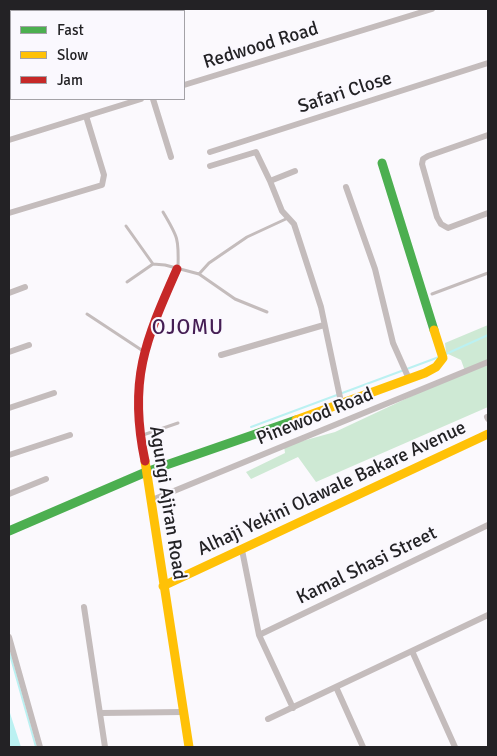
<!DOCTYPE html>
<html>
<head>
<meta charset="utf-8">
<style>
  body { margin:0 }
  #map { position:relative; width:497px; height:756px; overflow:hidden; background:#fbf9fd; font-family:Signika,sans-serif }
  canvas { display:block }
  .frame { position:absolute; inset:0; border:10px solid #232225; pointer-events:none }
  .legend { position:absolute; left:10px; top:10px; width:175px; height:90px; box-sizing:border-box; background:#faf8fe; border:1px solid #a4a2a7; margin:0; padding:6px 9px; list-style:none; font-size:15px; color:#232225 }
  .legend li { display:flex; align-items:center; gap:10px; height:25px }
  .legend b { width:25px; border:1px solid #a4a2a7 }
</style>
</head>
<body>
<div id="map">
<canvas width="497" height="756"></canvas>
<div class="frame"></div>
<ul class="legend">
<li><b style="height:6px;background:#4caf50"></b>Fast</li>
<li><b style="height:6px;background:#ffc107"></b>Slow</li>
<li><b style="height:6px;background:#c62828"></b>Jam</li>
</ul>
</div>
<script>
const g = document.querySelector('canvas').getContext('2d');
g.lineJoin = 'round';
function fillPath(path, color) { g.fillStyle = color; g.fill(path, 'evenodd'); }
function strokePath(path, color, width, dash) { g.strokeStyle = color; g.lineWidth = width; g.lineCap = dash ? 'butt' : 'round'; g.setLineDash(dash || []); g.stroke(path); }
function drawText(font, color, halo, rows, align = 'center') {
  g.font = font + ' Signika,sans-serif'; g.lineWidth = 4; g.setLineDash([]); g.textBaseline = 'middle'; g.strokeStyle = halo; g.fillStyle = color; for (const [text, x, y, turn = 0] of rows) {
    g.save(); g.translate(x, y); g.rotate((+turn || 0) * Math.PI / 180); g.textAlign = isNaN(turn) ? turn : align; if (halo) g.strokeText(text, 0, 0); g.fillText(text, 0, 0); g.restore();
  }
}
fillPath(new Path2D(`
  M488 325V407L316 482 298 457 251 479 246 472 285 453 284 446 335 432 465 371 461 360 446 353 445 343Z`), '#cee9d4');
fillPath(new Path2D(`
  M9 710 21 747H9Z`), '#bbf1f2');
strokePath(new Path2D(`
  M446 354 488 335
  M251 427 439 357
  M9 651 36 747`), '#bbf1f2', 2);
strokePath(new Path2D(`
  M163 212C178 237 179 239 178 268
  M126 226 153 264
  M199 274 209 263 247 237 288 218
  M127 282 153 264 165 265 199 274 235 299 267 312
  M432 294 488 273
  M87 314 143 351
  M140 436 178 423`), '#c4bcbc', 3);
strokePath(new Path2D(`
  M72 9V11
  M121 11 129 9
  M9 46 11 45
  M184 85 432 9
  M153 99 171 157
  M488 135 428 156 423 159 422 164 437 217 441 224 448 228 488 213
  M9 140 141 99
  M210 152 488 63
  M210 166 256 152 270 181
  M295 171 270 181 282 211 294 224 321 307 341 402
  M346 187 375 269 393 343 409 379
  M9 213 102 185 104 175 86 116
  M9 293 25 287
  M9 352 29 345
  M221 355 324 325
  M9 408 54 393
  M487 417 488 419
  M9 455 70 435
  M9 494 46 479
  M152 500 488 362
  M242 550 259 635 293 708
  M84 607 105 747
  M259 635 488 525
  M9 637 40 747
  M412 651 455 747
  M336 687 363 747
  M101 713 183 712
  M268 719 488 615`), '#c4bcbc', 6);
strokePath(new Path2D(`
  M382 163 434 330
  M9 531 146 472 296 420`), '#4caf50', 9);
strokePath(new Path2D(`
  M296 420 425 373 436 367 443 358 434 330
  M145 461 189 747
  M163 586 488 434`), '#ffc107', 9);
strokePath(new Path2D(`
  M145 461C128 381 145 341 177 269`), '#c62828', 9);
drawText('19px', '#232225', '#faf8fe', [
  ["Redwood Road",261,46,-17],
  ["Safari Close",345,93,-18],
  ["Pinewood Road",315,417,-22],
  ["Alhaji Yekini Olawale Bakare Avenue",332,489,-25],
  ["Agungi Ajiran Road",167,503,81],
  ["Kamal Shasi Street",367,566,-26]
]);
g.letterSpacing = '1px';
drawText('21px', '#451e54', '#faf8fe', [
  ["OJOMU",188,328]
]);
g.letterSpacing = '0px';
</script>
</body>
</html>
